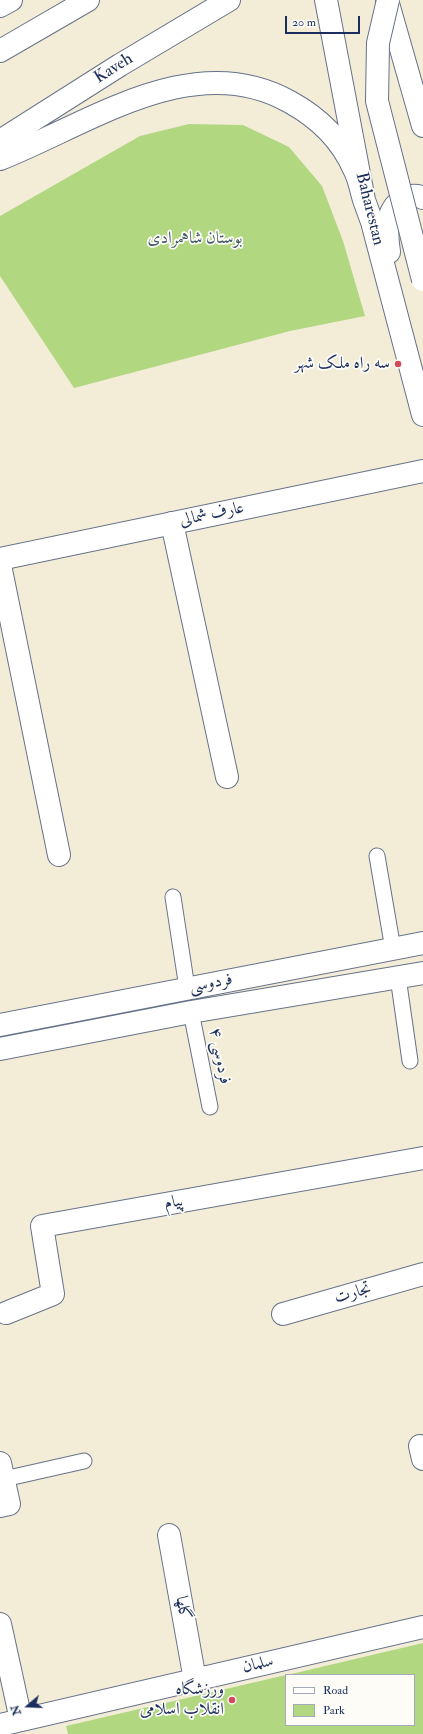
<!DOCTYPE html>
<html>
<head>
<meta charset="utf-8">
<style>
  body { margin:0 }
  #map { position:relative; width:423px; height:1734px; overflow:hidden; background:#f3edd8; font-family:"IM FELL Double Pica",serif }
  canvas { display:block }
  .legend { position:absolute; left:285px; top:1674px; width:130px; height:52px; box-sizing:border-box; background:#fdfcf7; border:1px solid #a3aaba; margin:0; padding:5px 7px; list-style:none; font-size:12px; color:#1b2f5e }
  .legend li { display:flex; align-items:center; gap:8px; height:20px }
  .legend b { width:20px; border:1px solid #a3aaba }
  .north { position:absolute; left:8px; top:1686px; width:40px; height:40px; -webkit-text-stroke:3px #fdfcf7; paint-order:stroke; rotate:251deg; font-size:11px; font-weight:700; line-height:16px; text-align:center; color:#1b2f5e }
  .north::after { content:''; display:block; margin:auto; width:14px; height:18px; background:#1b2f5e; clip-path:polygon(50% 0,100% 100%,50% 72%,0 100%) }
  .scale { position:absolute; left:285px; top:16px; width:75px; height:18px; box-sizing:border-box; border:2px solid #1b2f5e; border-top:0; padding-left:5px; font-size:12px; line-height:14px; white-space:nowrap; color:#1b2f5e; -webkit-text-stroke:3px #fdfcf7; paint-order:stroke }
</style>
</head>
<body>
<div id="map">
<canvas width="423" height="1734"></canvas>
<ul class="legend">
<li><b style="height:5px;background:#fff"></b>Road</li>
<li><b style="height:11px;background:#b1d781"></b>Park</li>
</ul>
<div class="north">N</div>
<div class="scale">20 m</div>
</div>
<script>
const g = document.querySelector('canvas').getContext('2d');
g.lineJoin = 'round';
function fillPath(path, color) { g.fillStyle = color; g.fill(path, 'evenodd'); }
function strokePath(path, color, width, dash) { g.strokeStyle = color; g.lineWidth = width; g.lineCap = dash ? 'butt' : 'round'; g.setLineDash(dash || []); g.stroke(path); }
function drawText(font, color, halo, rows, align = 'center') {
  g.font = font + ' "IM FELL Double Pica",Amiri,serif'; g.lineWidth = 3.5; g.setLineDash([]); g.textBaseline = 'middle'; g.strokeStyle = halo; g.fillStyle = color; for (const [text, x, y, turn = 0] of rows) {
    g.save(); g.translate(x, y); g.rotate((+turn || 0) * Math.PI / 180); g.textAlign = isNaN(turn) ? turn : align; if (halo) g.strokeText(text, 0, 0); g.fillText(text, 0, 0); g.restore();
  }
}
fillPath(new Path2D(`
  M189 124 243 125 289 147 322 186 343 241 365 316 290 331 74 388 0 276V216L140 136Z
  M423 1643V1734H68L66 1726 286 1675V1725H414V1675H287Z`), '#b1d781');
const lane = new Path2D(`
  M377 856 393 949
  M173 897 187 988
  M398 977 410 1061
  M191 1012 210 1107
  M4 1479 84 1461`);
const street = new Path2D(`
  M172 523 227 777
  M0 565 59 855
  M0 1025 423 943
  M0 1049 191 1012 423 973
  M6 1313 53 1294 42 1226 423 1158
  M283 1314 423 1274
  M420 1446 423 1459
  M0 1463 9 1504 0 1506
  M169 1535 195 1680
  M0 1624 21 1720
  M0 1725 423 1627`);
const secondary = new Path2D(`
  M0 559 423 471`);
const primary = new Path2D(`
  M326 0 364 200 372 222 423 415
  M387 0 423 126
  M0 6 11 0
  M0 51 88 0
  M0 141 120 65 229 0
  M0 159C89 124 194 47 290 102 319 118 341 139 354 169 359 178 361 190 364 200
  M389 252C386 232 385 209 405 198 410 195 418 195 423 198`);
strokePath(lane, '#677289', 17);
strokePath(street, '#677289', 24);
strokePath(secondary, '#677289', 24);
strokePath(primary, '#677289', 24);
strokePath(lane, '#fff', 15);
strokePath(street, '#fff', 22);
strokePath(secondary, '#fff', 22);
strokePath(primary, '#fff', 22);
const primaryBridge = new Path2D(`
  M388 0 378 43 377 101 423 280`);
strokePath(primaryBridge, '#677289', 24, []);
strokePath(primaryBridge, '#fff', 22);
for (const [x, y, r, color] of [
  [398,364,4,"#d1495b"],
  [232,1700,4,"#d1495b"]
]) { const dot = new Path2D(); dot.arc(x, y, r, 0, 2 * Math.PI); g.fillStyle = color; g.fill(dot); strokePath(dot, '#fdfcf7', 1.5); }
drawText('17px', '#1b2f5e', '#fdfcf7', [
  ["Kaveh",114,69,-32],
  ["Baharestan",369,209,76],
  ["عارف شمالی",212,515,-12],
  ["فردوسی",211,984,-11],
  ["فردوسی ۴",219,1056,79],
  ["پیام",174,1203,-10],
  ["تجارت",353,1294,-16],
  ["گلها",182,1608,80],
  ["سلمان",258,1665,-13]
]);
drawText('17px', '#405967', '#fdfcf7', [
  ["بوستان شاهمرادی",195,239]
]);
drawText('17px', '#1b2f5e', '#fdfcf7', [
  ["سه راه ملک شهر",390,364],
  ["ورزشگاه",224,1690],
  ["انقلاب اسلامی",224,1710]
], 'right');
</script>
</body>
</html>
